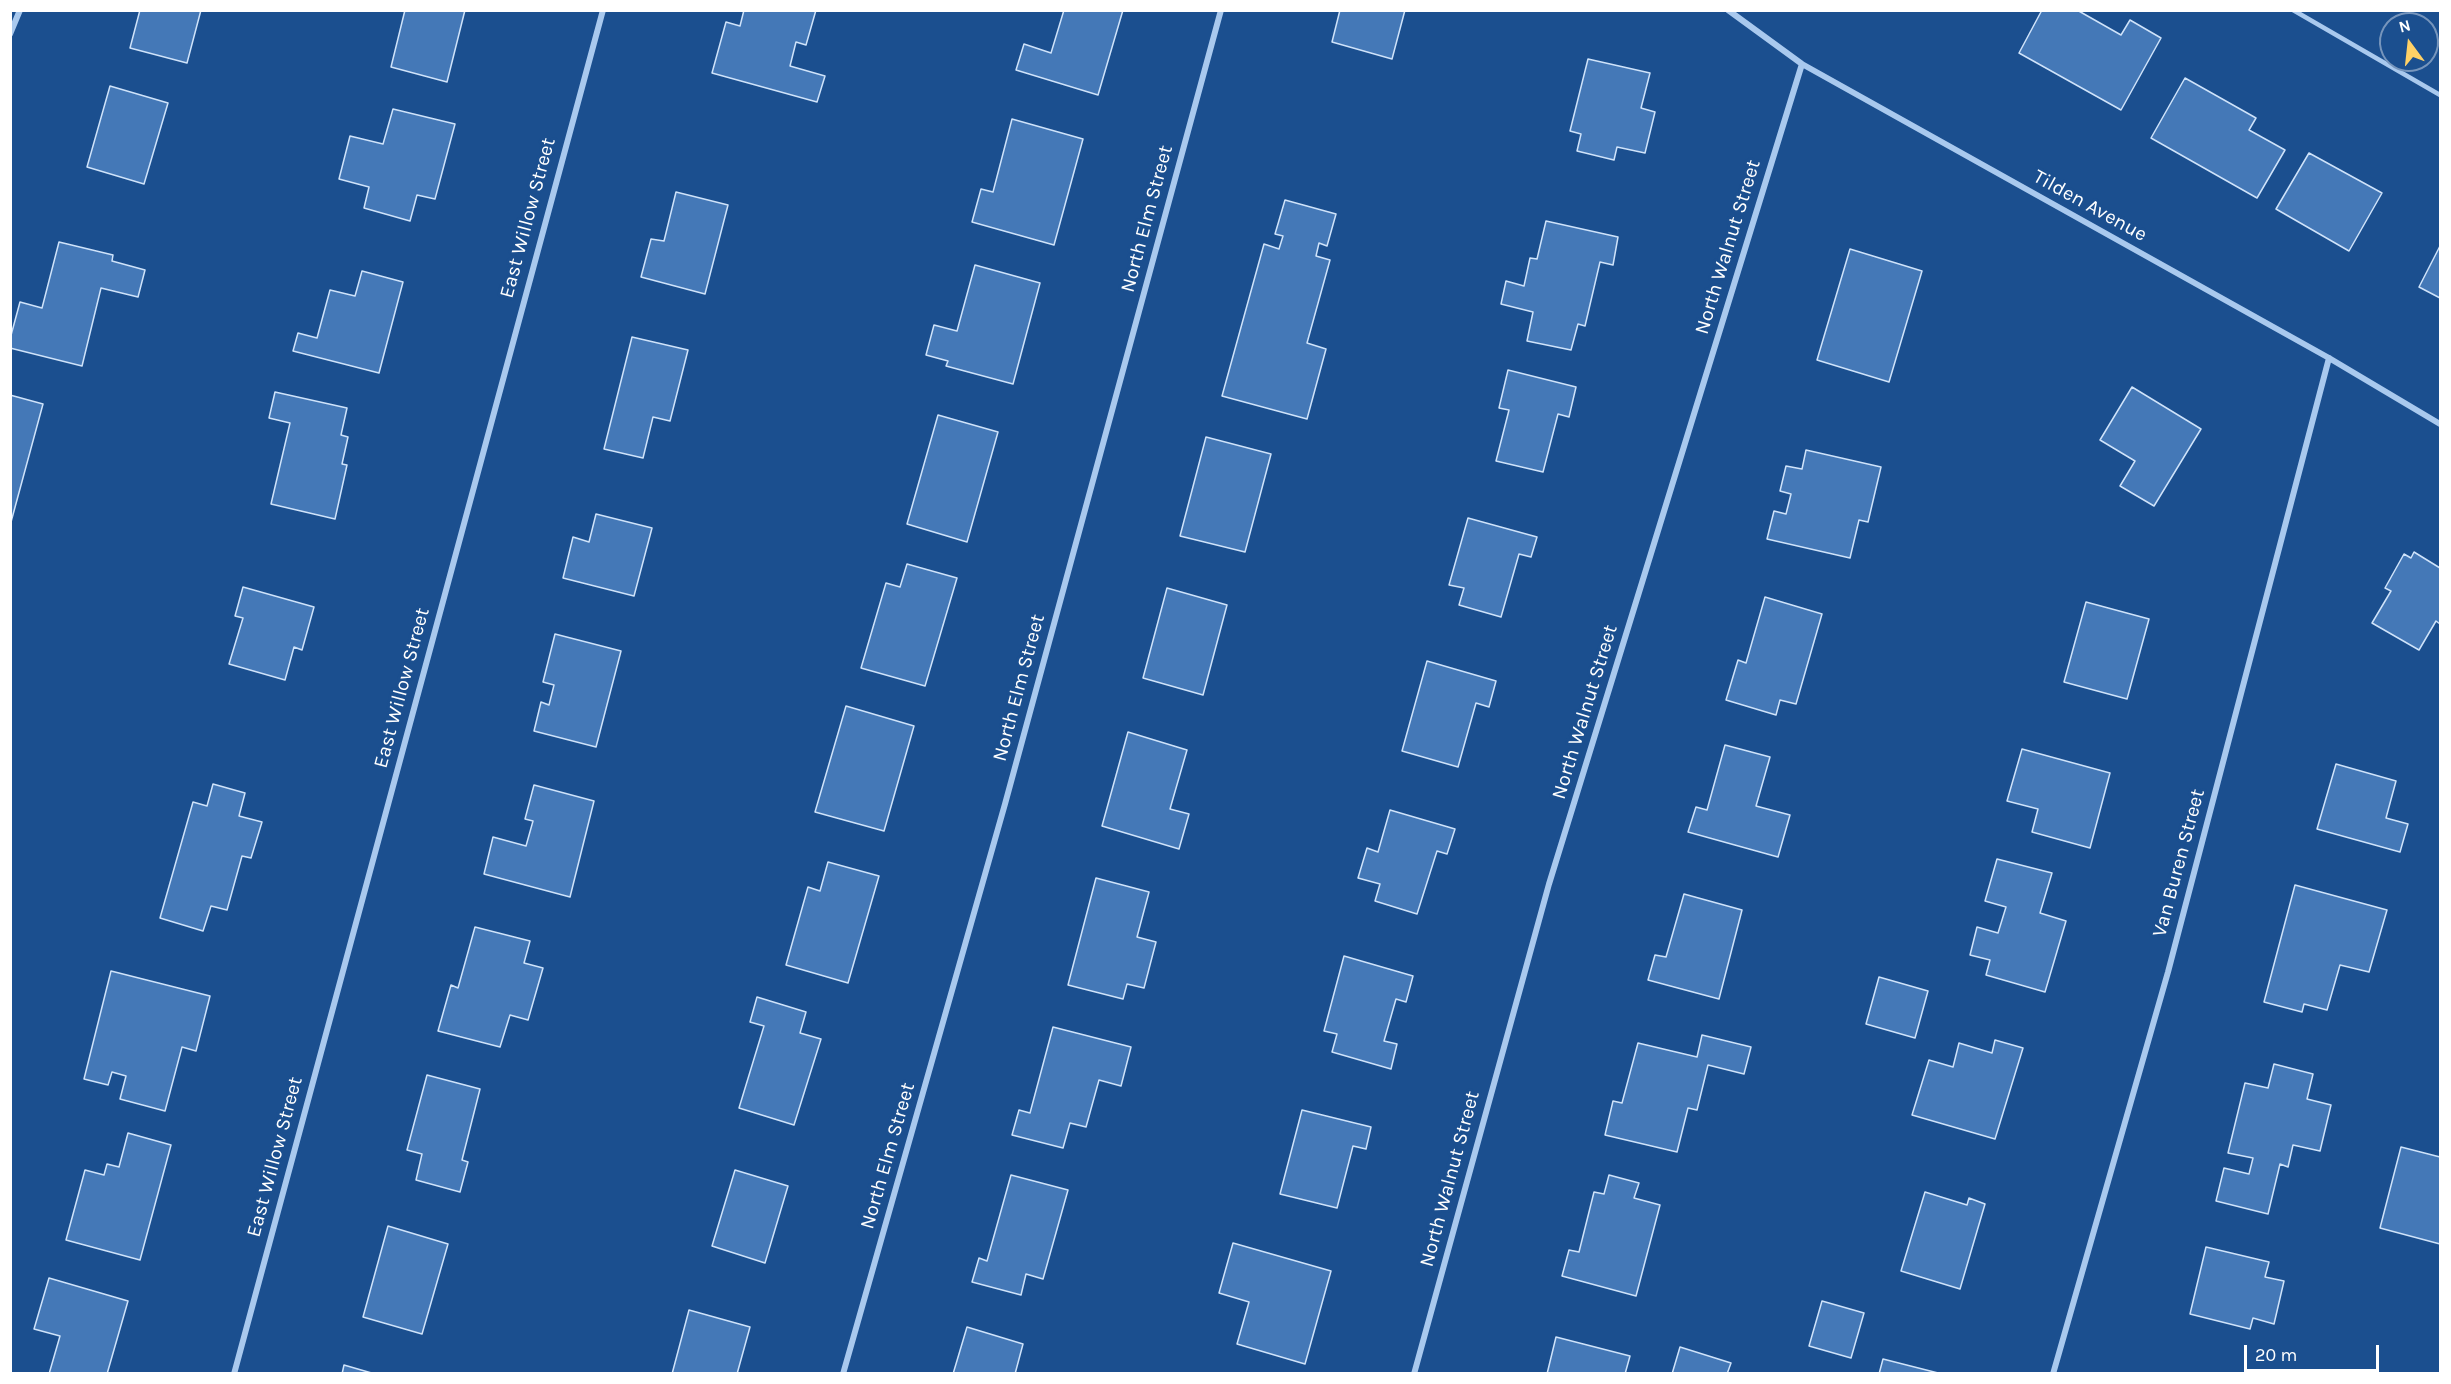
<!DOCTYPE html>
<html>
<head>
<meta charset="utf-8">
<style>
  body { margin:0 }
  #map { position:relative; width:2451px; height:1384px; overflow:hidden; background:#1b4f8f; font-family:Karla,sans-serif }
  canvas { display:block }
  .frame { position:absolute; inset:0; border:12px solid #fff; pointer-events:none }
  .north { position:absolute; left:2379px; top:12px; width:60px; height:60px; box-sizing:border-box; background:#1b4f8f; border:2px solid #7695bc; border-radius:50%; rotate:345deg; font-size:16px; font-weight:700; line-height:24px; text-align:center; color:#fff }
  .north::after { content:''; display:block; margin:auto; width:21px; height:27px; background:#ffd166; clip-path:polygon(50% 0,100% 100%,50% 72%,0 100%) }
  .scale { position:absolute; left:2244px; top:1345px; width:135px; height:27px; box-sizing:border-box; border:3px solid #fff; border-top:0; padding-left:8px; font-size:18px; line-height:21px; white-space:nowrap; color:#fff; -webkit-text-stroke:4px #1b4f8f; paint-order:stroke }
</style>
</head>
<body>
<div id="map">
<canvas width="2451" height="1384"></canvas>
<div class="frame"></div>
<div class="north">N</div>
<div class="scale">20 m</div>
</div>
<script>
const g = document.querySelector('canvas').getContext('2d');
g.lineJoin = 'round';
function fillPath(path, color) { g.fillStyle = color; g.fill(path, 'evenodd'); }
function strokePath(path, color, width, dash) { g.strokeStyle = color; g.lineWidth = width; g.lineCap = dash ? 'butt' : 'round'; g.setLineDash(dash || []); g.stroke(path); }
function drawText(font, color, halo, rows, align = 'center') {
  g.font = font + ' Karla,sans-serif'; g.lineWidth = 6; g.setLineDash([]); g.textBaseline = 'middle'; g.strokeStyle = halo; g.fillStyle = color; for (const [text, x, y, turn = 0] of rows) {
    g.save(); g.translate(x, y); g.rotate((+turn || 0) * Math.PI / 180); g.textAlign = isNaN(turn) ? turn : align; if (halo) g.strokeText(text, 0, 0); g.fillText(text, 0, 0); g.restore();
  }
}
const building = new Path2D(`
  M140 10H201L187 63 130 48Z
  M405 10H465L447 82 391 67Z
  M744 10H816L806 45 796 42 790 66 825 76 817 102 712 73 726 22 740 26Z
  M1064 10H1123L1098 95 1016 70 1024 44 1051 53Z
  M1340 10H1405L1392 59 1332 42Z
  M2042 10H2077L2121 35 2130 20 2161 38 2121 110 2019 53Z
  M1588 59 1650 73 1641 108 1655 112 1645 153 1617 147 1614 160 1577 151 1581 134 1570 131Z
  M2185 78 2256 118 2249 130 2285 150 2257 198 2151 138Z
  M110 86 168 103 144 184 87 167Z
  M393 109 455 124 435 199 417 195 410 221 364 208 369 187 339 179 350 136 383 144Z
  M1012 119 1083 139 1054 245 972 222 981 189 993 192Z
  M2309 153 2382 193 2349 251 2276 209Z
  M676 192 728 205 705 294 641 277 651 239 664 241Z
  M1285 200 1336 214 1327 246 1319 243 1316 256 1330 260 1307 343 1326 349 1307 419 1222 396 1264 244 1279 249 1283 236 1275 234Z
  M1546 221 1618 237 1613 265 1600 262 1585 326 1578 324 1571 350 1527 341 1533 312 1501 304 1506 281 1524 286 1530 258 1537 259Z
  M59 242 113 255 112 261 145 270 138 297 101 288 82 366 10 348V339L20 302 42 308Z
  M2440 246V298L2419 287Z
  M1850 249 1922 271 1889 382 1817 360Z
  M975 265 1040 283 1013 384 946 366 948 361 926 355 934 325 957 331Z
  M362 271 403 282 379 373 293 351 298 333 317 338 330 290 355 296Z
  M632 337 688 350 670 421 653 417 643 458 604 449Z
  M1508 370 1576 387 1569 417 1558 414 1543 472 1496 461 1509 410 1499 408Z
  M2132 387 2201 429 2154 506 2120 486 2135 461 2100 440Z
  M275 392 347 408 341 435 348 437 342 464 347 465 335 519 271 504 290 423 269 418Z
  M10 395 43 404 11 522H10Z
  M938 415 998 432 967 542 907 524Z
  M1206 437 1271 454 1245 552 1180 536Z
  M1806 450 1881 467 1868 522 1859 520 1850 558 1767 539 1774 511 1786 514 1791 494 1780 491 1786 466 1802 469Z
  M596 514 652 528 634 596 563 578 573 537 589 542Z
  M1468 518 1537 537 1531 557 1519 554 1501 617 1459 605 1464 588 1449 585Z
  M2414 552 2440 568V624L2436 621 2419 650 2372 623 2391 591 2385 588 2404 554 2411 558Z
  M907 564 957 578 925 686 861 668 886 583 900 587Z
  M243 587 314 607 302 650 294 647 285 680 229 664 243 618 235 616Z
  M1167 588 1227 605 1203 695 1143 678Z
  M1765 597 1822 614 1796 704 1780 700 1776 715 1726 700 1738 660 1746 663Z
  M2086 602 2149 619 2127 699 2064 682Z
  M555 634 621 651 596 747 534 731 541 702 549 705 554 685 543 682Z
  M1427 661 1496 681 1489 707 1476 703 1458 767 1402 751Z
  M846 706 914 726 884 831 815 812Z
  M1128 732 1187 750 1170 809 1189 814 1179 849 1102 826Z
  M1725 745 1770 757 1756 806 1790 815 1778 857 1688 832 1696 807 1707 810Z
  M2022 749 2110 773 2090 848 2032 832 2038 809 2007 801Z
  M2336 764 2396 781 2386 818 2408 824 2400 852 2317 829Z
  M213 784 245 793 239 816 262 822 251 858 242 856 227 910 211 906 203 931 160 918 193 802 207 806Z
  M534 785 594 801 570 897 484 874 493 837 526 846 533 821 525 819Z
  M1390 810 1455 829 1447 854 1437 851 1417 914 1375 901 1380 884 1358 878 1367 848 1378 852Z
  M1997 859 2052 873 2040 913 2066 921 2045 992 1986 975 1990 960 1970 955 1977 927 1998 933 2006 907 1985 901Z
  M828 862 879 876 848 983 786 965 808 887 820 891Z
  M1096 878 1149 892 1137 937 1156 942 1144 988 1127 984 1123 999 1068 985Z
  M2295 885 2387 910 2369 972 2340 965 2327 1010 2304 1004 2302 1012 2264 1002Z
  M1684 894 1742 910 1719 999 1648 980 1655 955 1666 957Z
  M475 927 530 941 524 963 543 968 528 1020 510 1015 500 1047 438 1031 451 985 458 988Z
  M1344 956 1413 976 1406 1002 1396 999 1384 1041 1397 1044 1391 1069 1332 1052 1337 1034 1324 1031Z
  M111 971 210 996 196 1051 182 1047 165 1111 120 1099 126 1076 112 1072 108 1085 84 1079Z
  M1879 977 1928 991 1915 1038 1866 1024Z
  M757 997 806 1012 800 1033 821 1039 794 1125 739 1108 764 1026 750 1022Z
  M1053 1027 1131 1047 1121 1086 1099 1080 1086 1127 1070 1123 1063 1148 1012 1135 1019 1110 1030 1113Z
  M1702 1035 1751 1047 1744 1074 1708 1065 1697 1110 1688 1108 1677 1152 1605 1135 1613 1101 1622 1103 1638 1043 1697 1057Z
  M1995 1040 2023 1048 1995 1139 1912 1115 1929 1060 1953 1067 1959 1043 1992 1053Z
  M2274 1064 2313 1074 2307 1099 2331 1105 2320 1151 2293 1145 2288 1167 2280 1164 2268 1214 2216 1201 2224 1168 2249 1174 2253 1158 2228 1153 2245 1083 2268 1088Z
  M427 1075 480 1089 462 1160 468 1162 460 1192 416 1180 422 1154 407 1150Z
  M1302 1110 1371 1127 1366 1149 1353 1146 1337 1208 1280 1194Z
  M128 1133 171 1145 140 1260 66 1240 85 1170 104 1175 107 1164 119 1167Z
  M2401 1147 2440 1157V1244L2380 1228Z
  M735 1170 788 1186 765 1263 712 1246Z
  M1011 1175 1068 1190 1043 1279 1026 1274 1021 1295 972 1282 979 1258 987 1261Z
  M1609 1175 1639 1183 1634 1198 1660 1205 1636 1296 1562 1276 1569 1250 1579 1252 1594 1192 1604 1194Z
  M1925 1192 1967 1205 1969 1198 1985 1204 1960 1289 1901 1271Z
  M388 1226 448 1244 422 1334 363 1317Z
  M1233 1243 1331 1271 1305 1364 1237 1344 1249 1302 1219 1293Z
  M2206 1247 2269 1262 2265 1277 2284 1281 2274 1324 2253 1318 2250 1329 2190 1314Z
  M49 1278 128 1301 107 1374H49L60 1336 34 1329Z
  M1822 1301 1864 1313 1851 1358 1809 1346Z
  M689 1310 750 1327 737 1374H672Z
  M967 1327 1023 1344 1015 1374H953Z
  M1556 1337 1630 1356 1625 1374H1547Z
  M1680 1347 1731 1363 1727 1374H1672Z
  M1883 1359 1942 1374H1879Z
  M344 1365 375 1374H342Z`);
fillPath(building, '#4478b7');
strokePath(building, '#cfe3fa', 1.5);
strokePath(new Path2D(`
  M2293 10 2440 95`), '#a9c9ee', 4.5);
strokePath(new Path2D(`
  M1728 10 1802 64 2329 358 2440 424
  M10 34 20 10
  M234 1374 603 10
  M843 1374 1005 804 1221 10
  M1414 1374 1549 884 1802 64
  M2053 1374 2168 972 2329 358`), '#a9c9ee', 6);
drawText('20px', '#fff', '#1b4f8f', [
  ["Tilden Avenue",2090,206,29],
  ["East Willow Street",528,218,-75],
  ["North Elm Street",1147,219,-75],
  ["North Walnut Street",1728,247,-73],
  ["East Willow Street",402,688,-75],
  ["North Elm Street",1019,688,-75],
  ["North Walnut Street",1585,712,-73],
  ["Van Buren Street",2179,863,-75],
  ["North Elm Street",888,1156,-74],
  ["East Willow Street",275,1157,-75],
  ["North Walnut Street",1450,1179,-75]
]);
</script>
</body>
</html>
